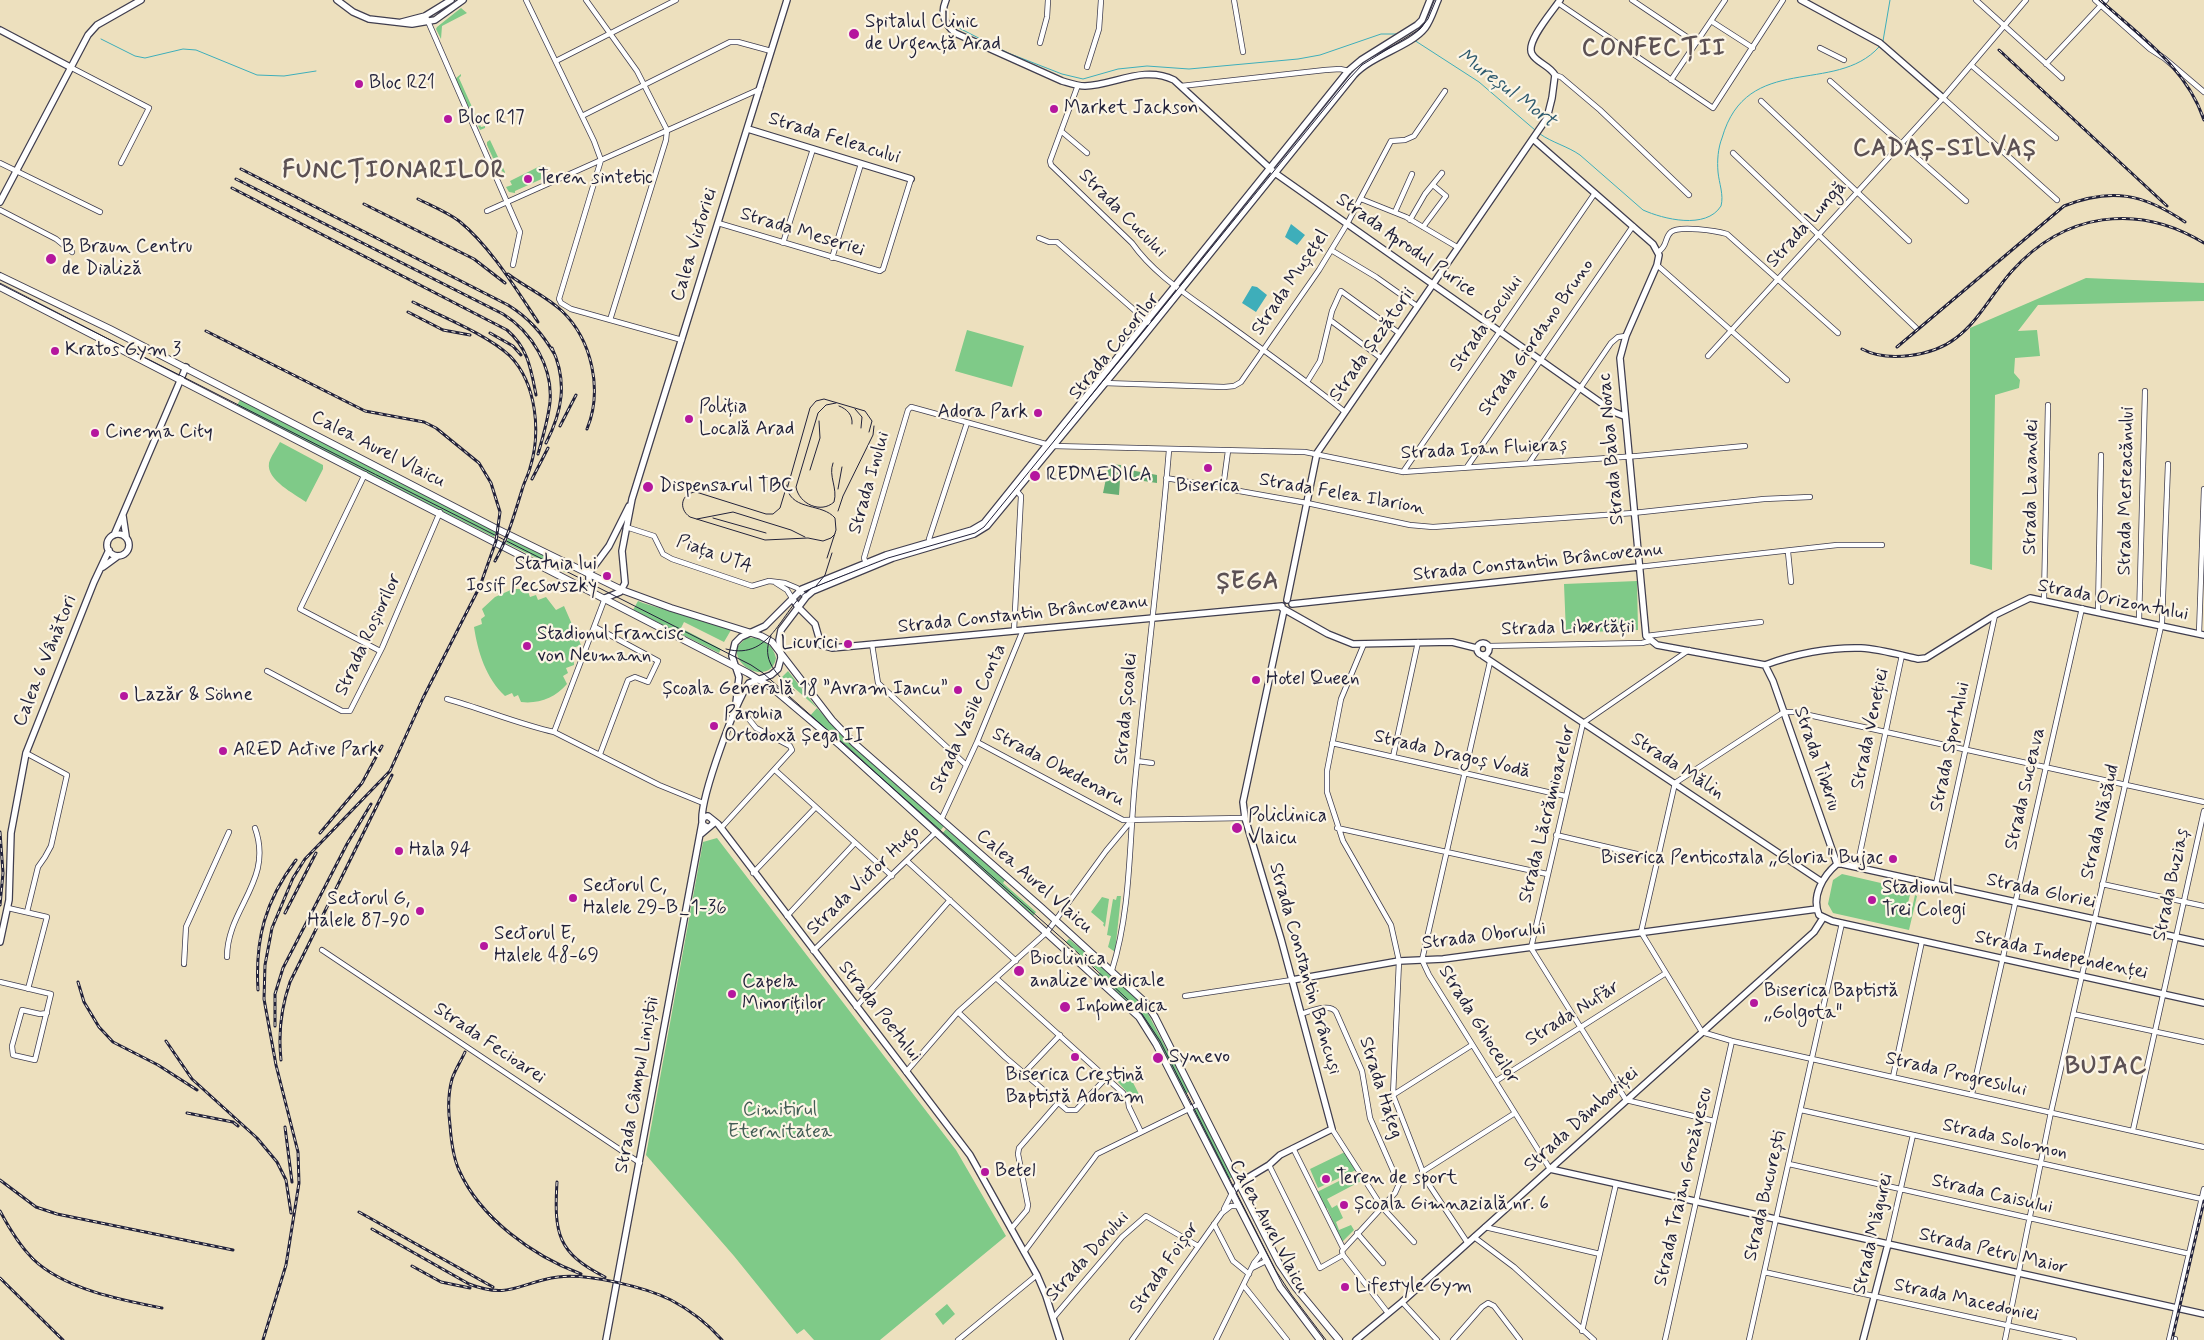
<!DOCTYPE html>
<html>
<head>
<meta charset="utf-8">
<style>
  body { margin:0 }
  canvas { display:block; background:#ede0be }
</style>
</head>
<body>
<canvas width="2204" height="1340"></canvas>
<script>
const g = document.querySelector('canvas').getContext('2d');
g.lineJoin = 'round';
function fillPath(path, color) { g.fillStyle = color; g.fill(path, 'evenodd'); }
function strokePath(path, color, width, dash) { g.strokeStyle = color; g.lineWidth = width; g.lineCap = dash ? 'butt' : 'round'; g.setLineDash(dash || []); g.stroke(path); }
function drawText(font, color, halo, rows, align = 'center') {
  g.font = font + ' Mynerve,sans-serif'; g.lineWidth = 4.5; g.setLineDash([]); g.textBaseline = 'middle'; g.strokeStyle = halo; g.fillStyle = color; for (const [text, x, y, turn = 0] of rows) {
    g.save(); g.translate(x, y); g.rotate((+turn || 0) * Math.PI / 180); g.textAlign = isNaN(turn) ? turn : align; if (halo) g.strokeText(text, 0, 0); g.fillText(text, 0, 0); g.restore();
  }
}
fillPath(new Path2D(`
  M461 8 467 13 442 26 441 39 436 29 437 27Z
  M461 74V76L459 78 481 127 485 126V128L480 130 455 79Z
  M490 140 505 172V173L498 169 487 145V142Z
  M540 166 546 177 515 191V193L509 192 506 187 512 185 510 181Z
  M2086 278 2204 283V301L2038 305 2018 331 2037 330 2040 356 2015 358 2014 373 2020 380 2019 388 1995 395 1992 570 1970 564V328Z
  M967 330 1024 346 1012 387 955 371Z
  M240 400 496 532 494 537 236 407Z
  M280 442 323 465V469L306 502C295 494 266 480 269 463 271 456 277 448 280 442Z
  M508 538 567 566 565 572 506 543Z
  M1637 581 1638 630 1566 633 1564 584Z
  M513 589H527L530 597 536 595 538 600 546 597 556 610 564 606 581 645 573 648 574 665 566 668 568 673 563 676 567 684C555 698 539 704 521 702L518 695 514 697 512 693 505 696C486 678 478 653 474 627L482 624 481 619 485 616 482 609 495 597Z
  M638 601 643 603 731 630 724 642 684 622 681 628 721 649 719 653 633 610Z
  M746 638C760 636 773 644 776 658 772 684 733 670 737 647Z
  M788 671 817 708 842 736 944 826 940 831 809 717 817 708 782 677Z
  M946 829 1005 880 1003 883 1036 912 1033 916 942 834Z
  M717 838 956 1150 1006 1236 880 1340H814L804 1329 797 1334 734 1256 646 1155 703 842Z
  M1842 874 1911 890 1906 912 1911 913 1915 895 1917 896 1909 930 1833 913 1828 904 1833 880Z
  M1117 896H1121L1115 952 1108 947 1111 936 1107 935 1113 899 1116 900Z
  M1102 897 1109 899 1105 927 1103 925 1104 923 1091 912Z
  M1069 939 1119 981 1145 1008 1189 1092 1184 1094 1147 1023 1139 1012 1098 975 1100 972 1066 942Z
  M1129 1075 1141 1098 1137 1101 1133 1099 1118 1082 1119 1079Z
  M1198 1108 1233 1177 1228 1179 1192 1110Z
  M1345 1152 1356 1170 1318 1188 1310 1169Z
  M1357 1172 1363 1180 1327 1199 1332 1208 1337 1205 1343 1218 1336 1222 1339 1230 1351 1225 1354 1230 1342 1242 1327 1208 1325 1209 1317 1192Z
  M947 1304 955 1314 943 1325 935 1314Z`), '#7fca88');
fillPath(new Path2D(`
  M1109 464 1121 465 1119 495 1103 493Z
  M1130 470 1157 475V483L1130 479Z`), '#67ae74');
fillPath(new Path2D(`
  M1291 224 1305 235 1297 245 1285 237Z
  M1252 286 1257 287 1267 295 1256 312 1242 303Z`), '#3eaeba');
strokePath(new Path2D(`
  M959 28 1008 53 1062 74 1083 79 1118 69 1147 66 1189 69 1298 59 1320 55 1381 34H1399
  M101 39 135 56 145 58 183 49 196 50 257 75 284 76 316 71
  M1414 40 1479 82 1535 130
  M1883 41 1890 0
  M1540 134C1553 143 1567 146 1580 155L1643 210C1663 219 1706 230 1721 206 1724 195 1719 183 1718 172 1717 161 1718 148 1722 138 1747 51 1835 96 1879 47`), '#3eaeba', 1);
const street = new Path2D(`
  M526 0 594 141 601 160 559 299 561 303 571 309 682 340
  M586 0 637 71 667 130 666 140 610 320
  M1234 0 1243 52
  M1632 0 1696 43
  M1976 0 2062 78
  M2095 0 2150 49 2164 58 2204 92
  M1558 3 1713 108 1783 0
  M427 19 520 232 513 265
  M1711 21 1753 48
  M1040 43 1047 17 1048 0
  M1820 48 1844 60
  M556 61 676 0
  M2046 64 2106 0
  M1971 65 2056 138
  M70 67 149 108 121 163
  M1087 67 1099 29 1101 0
  M1555 75 1561 77 1600 110 1689 195
  M1671 80 1725 0
  M1830 81 1966 201
  M1078 85 1050 161 1051 165 1132 243C1153 273 1186 294 1215 315 1259 347 1303 378 1345 412
  M1181 86 1325 70 1340 69 1349 71
  M1943 98 2057 200
  M1761 101 1909 241
  M582 116 730 42H738L771 51
  M1061 131 1087 153
  M1733 153 1916 328
  M0 163 100 212
  M1361 199 1406 217 1457 247
  M0 210 56 239 72 252
  M487 211 760 89
  M1395 212 1412 174
  M1410 220 1425 194 1442 173
  M718 223 880 271 883 269 911 179
  M1423 227 1446 196 1433 185
  M1039 238 1049 242H1057L1149 323
  M783 243 813 149
  M1331 250 1376 277 1417 306
  M1658 252C1668 246 1664 238 1671 232 1679 225 1717 231 1727 234L1838 333
  M832 258 861 164
  M1657 265 1787 380
  M1330 320 1381 358
  M1708 356 1943 98 2026 0
  M1307 382 1320 361 1332 311 1341 291 1399 333
  M1104 383 1224 387 1234 386 1241 382 1319 270 1347 224 1391 141 1405 140 1414 136 1445 91
  M1529 463 1611 343 1618 337 1626 336
  M1467 467 1633 226
  M1403 472 1595 193
  M365 474 300 609 380 651
  M1166 478 1307 503 1410 525 1433 527 1633 513 1764 499 1810 497
  M1223 488 1228 451
  M626 527 654 536 663 554 672 559 752 586 769 581 785 583 797 588 806 597
  M930 544 929 539 967 423
  M1788 552 1791 582
  M867 566 864 558 908 410 911 407 1053 446 1305 452 1403 472 1637 456 1745 446
  M1638 567 1837 545H1882
  M776 583 787 590 792 598
  M2044 599 2048 405
  M2098 612 2101 455
  M2139 621 2145 391
  M595 627 658 661 648 682 635 677 628 680 600 754
  M1014 630 1021 496 1015 489
  M2199 634 2204 489
  M1646 636 1761 622
  M872 644 878 683 966 765
  M1364 644 1341 699 1327 771V792L1343 841 1391 925 1399 961 1393 1095 1426 1180 1467 1242
  M1488 646 1642 643 1650 641
  M1689 650 1583 723 1531 948 1626 1100 1714 1121
  M1490 662 1422 960 1429 975 1550 1169
  M267 671 342 711H350L382 648 440 512
  M447 699C483 709 518 724 554 732L659 785 703 803
  M554 732 605 598
  M977 742 1123 820 1245 818
  M1332 743 1565 796
  M26 753 67 775 51 846 45 857 38 867 27 912
  M1393 757 1418 642
  M1137 761 1152 763
  M775 770 892 876
  M2204 802 1795 712H1784L1675 783 1641 932 1702 1032 1705 1033 1732 1041 2204 1147
  M941 820 977 742 1023 630
  M721 828 792 750 790 746 756 728 748 718 735 711
  M1337 828 1547 874
  M1556 835 1658 859
  M907 861 1016 961
  M1857 867 1902 655
  M753 873 815 808
  M1936 884 1995 615
  M2102 884 2204 906
  M8 908 47 917 28 989
  M787 916 855 843
  M322 950 640 1163
  M813 951 936 832
  M227 957C227 908 274 881 255 828
  M184 964 186 927 229 832
  M1112 970C1131 910 1129 844 1135 782 1146 671 1160 561 1169 450
  M996 978 1123 1093 1128 1100 1129 1107 1141 1132
  M0 982 51 994 35 1060 13 1055 12 1046 22 1010 40 1014 47 1013
  M1185 996 1292 980
  M856 1007 950 900
  M958 1012 1005 1057 1067 1110H1076L1107 1077
  M1301 1014C1311 1011 1329 1003 1336 1012L1362 1071 1370 1118 1399 1184 1395 1193 1342 1251 1343 1255 1388 1313
  M2073 1014 2204 1042
  M906 1072 958 1012 1047 932 1106 851 1131 821
  M1024 1073 1060 1035
  M1893 1077 1922 941
  M1496 1081 1666 973
  M1972 1094 2082 608
  M1393 1095 1472 1045
  M1801 1110 2202 1199
  M1332 1129 1382 1207 1414 1242
  M2133 1130 2204 811
  M1293 1148 1343 1248
  M1789 1164 2190 1254
  M1269 1165 1320 1268 1343 1255
  M1422 1172 1515 1113
  M1224 1209 1232 1193
  M1214 1224 1233 1261 1249 1274
  M1485 1227 1600 1254
  M1011 1229 1027 1210 1028 1205 1018 1154 1019 1148 1058 1103
  M1357 1233 1383 1263
  M1474 1237 1514 1267 1594 1340
  M1888 1244 1913 1135
  M1024 1252 1097 1154 1199 1104
  M1252 1268 1266 1261
  M1764 1272 2074 1340
  M1244 1286 1287 1340
  M1402 1302 1437 1340
  M1054 1317 1122 1237 1146 1216 1198 1246
  M1582 1331 1616 1184
  M958 1340 1037 1275
  M1132 1340 1222 1213 1231 1206H1239
  M1216 1340 1254 1263 1262 1253
  M1453 1340 1482 1307 1488 1303 1494 1306 1520 1340
  M1665 1340 1732 1041
  M1749 1340 1842 923
  M2005 1340 2051 1112 2162 622 2168 464
  M2169 1340 2204 1189
  M2175 1340V1339`);
const secondary = new Path2D(`
  M337 0 353 12 369 19 412 24 435 20 463 0
  M946 0C940 14 944 23 955 33L1062 81C1069 83 1077 86 1085 86 1114 85 1144 65 1174 80L1275 173 1614 412 1624 416
  M1801 0 1880 43 1943 98
  M402 22 425 16 451 0
  M0 30 70 67
  M748 129 911 179
  M1533 139 1653 244 1659 255 1657 265 1626 336 1620 358 1646 636 1657 645 1765 665
  M0 202 88 35 97 25 141 0
  M123 516 126 536
  M107 545a11 11 0 1 1 22 0a11 11 0 1 1-22 0Z
  M114 535 186 367
  M103 567 118 556
  M593 592 589 582V573L609 546 629 506
  M605 598 620 592 625 583 622 551 632 499 787 0
  M792 598 798 607 815 624 821 645 832 648 1282 606
  M1287 600 1317 453 1547 118 1552 98 1555 75C1549 65 1537 63 1532 54 1525 42 1553 11 1560 0
  M1292 604 1638 567
  M1282 608 1328 634 1353 644 1452 642 1476 648
  M1477 649a6 6 0 1 1 12 0a6 6 0 1 1-12 0Z
  M1483 656 1822 882
  M1765 665C1794 654 1830 647 1861 648 1880 649 1900 655 1918 659L1926 658 1995 615 2030 598 2204 635
  M1765 665 1773 681 1837 864
  M736 703 739 677 732 656 735 643 741 637 765 626 802 589 886 555 972 530 984 523 1348 71 1361 60 1417 25 1422 20 1430 0
  M702 820C701 796 735 703 749 683L771 675 778 669 781 658 779 640 781 630 806 597 813 591 893 558 974 534 987 526 1130 353 1354 75C1372 55 1410 47 1425 28 1431 20 1434 9 1438 0
  M713 820 718 824 970 1155 1037 1275 1046 1296 1060 1340
  M700 835 713 824V820L708 816 704 817 702 821 703 825 707 827
  M0 942 9 900 11 833 26 753 94 582 109 550
  M2204 943 1842 864H1837C1823 876 1811 896 1819 915L1832 921 2204 1003
  M1292 980 1399 961 1443 959 1817 909
  M1550 1169 2204 1314
  M1232 1193 1239 1183 1269 1165 1280 1155 1332 1129 1281 939 1245 818 1243 802 1284 610
  M606 1340 702 823
  M1356 1340 1402 1302 1804 941 1814 932 1823 918
  M1863 1340 1888 1244`);
const primary = new Path2D(`
  M0 276 110 329 499 530 622 590 671 608 761 636 772 642 832 720 854 743 1042 908 1146 1003 1155 1017 1279 1263 1296 1288 1339 1340
  M0 287 748 673 771 687 841 746 1139 1017 1156 1044 1280 1287 1320 1340`);
strokePath(street, '#403e4f', 6);
strokePath(secondary, '#403e4f', 8);
strokePath(primary, '#403e4f', 8);
strokePath(street, '#fff', 4.5);
strokePath(secondary, '#fff', 5.5);
strokePath(primary, '#fff', 6);
strokePath(new Path2D(`
  M0 284 751 665 763 673 1065 941 1140 1011 1160 1041 1276 1271 1291 1294 1326 1340
  M839 406C847 409 853 415 852 424
  M855 409 862 417 861 428
  M833 463C828 476 838 488 834 502 821 514 799 504 796 487L818 413 826 405 836 403
  M810 470 820 438 819 421
  M787 485 780 508 773 514H766L696 492C681 493 678 509 690 517L765 540 808 538 823 541 831 538 835 534
  M838 489 842 467
  M838 511 843 496 873 435 874 426
  M713 518 766 533
  M697 519 733 512 791 530 805 537
  M827 558 836 530 835 518C822 503 794 511 787 489L810 408 816 401 824 399 865 411 872 421 869 432
  M816 586 825 575 832 553
  M771 636C760 660 777 675 794 690
  M726 649C774 662 781 605 812 588L888 558 975 533 984 527 1348 80 1362 65 1420 29 1428 19 1436 0`), '#22223b', 1);
const rail = new Path2D(`
  M2100 0C2139 35 2187 68 2204 120
  M1999 50 2167 206
  M241 169 508 305C529 318 542 333 555 355
  M236 179 503 314C532 332 553 367 550 402 548 420 543 437 538 454
  M232 188 507 330C528 348 531 369 536 395
  M418 199C432 206 447 212 459 221 490 246 516 289 538 322
  M364 204 474 259 505 283
  M508 274C525 287 546 296 562 311 592 340 603 390 587 429
  M413 302C441 316 488 335 510 356 537 384 541 433 530 468 528 476 524 482 522 490 514 515 508 538 495 561
  M408 312 443 330 470 335
  M206 331 365 411 424 422 436 428 479 463 491 483 500 512 496 541 480 586 423 698 390 771 305 859 293 878 272 928 265 965 264 999 276 1065 298 1152 299 1183 286 1265 263 1340
  M490 333 513 346 521 355
  M1897 347 2064 206C2111 187 2144 194 2185 222
  M1862 349C1888 363 1933 356 1956 338 1979 321 1993 292 2012 271 2064 213 2137 202 2204 243
  M560 426 576 395
  M546 443C562 412 568 382 552 348
  M532 479 548 448
  M0 832 3 873 0 905
  M320 833 362 783 382 746
  M285 913 316 853
  M78 982 84 1002 99 1027 113 1042 158 1065 197 1090
  M258 990C255 939 265 901 296 860
  M275 1026V994L283 968 347 844 371 804
  M166 1041 192 1079 257 1138 277 1162 286 1180 291 1213
  M465 1052C461 1061 455 1070 452 1079 448 1094 448 1110 450 1125 451 1139 453 1157 459 1170 480 1218 533 1256 581 1274
  M281 1060C278 1032 281 1008 290 982L392 775
  M187 1113 233 1122 238 1126
  M285 1127 292 1182
  M0 1180 36 1207 57 1214 233 1250
  M557 1182C554 1233 557 1253 605 1277
  M0 1211C9 1228 19 1245 33 1259 64 1289 121 1300 162 1308
  M359 1212 493 1287
  M372 1229 469 1284C510 1300 520 1282 558 1277 587 1273 645 1287 671 1300 690 1310 708 1324 722 1340
  M412 1266 441 1282 470 1288
  M0 1278 63 1340
  M2172 1340 2204 1201`);
strokePath(rail, '#22223b', 3);
strokePath(rail, '#fcf5e5', 1, [4]);
for (const [x, y, r, color] of [
  [854,34,6,"#b5179e"],
  [359,84,5,"#b5179e"],
  [1054,109,5,"#b5179e"],
  [448,119,5,"#b5179e"],
  [528,179,5,"#b5179e"],
  [51,259,6,"#b5179e"],
  [55,351,5,"#b5179e"],
  [1038,413,5,"#b5179e"],
  [689,419,5,"#b5179e"],
  [95,433,5,"#b5179e"],
  [1208,468,5,"#b5179e"],
  [1035,476,6,"#b5179e"],
  [648,487,6,"#b5179e"],
  [607,576,5,"#b5179e"],
  [848,644,5,"#b5179e"],
  [527,646,5,"#b5179e"],
  [1256,680,5,"#b5179e"],
  [958,690,5,"#b5179e"],
  [124,696,5,"#b5179e"],
  [714,726,5,"#b5179e"],
  [223,751,5,"#b5179e"],
  [1237,828,6,"#b5179e"],
  [399,851,5,"#b5179e"],
  [1893,859,5,"#b5179e"],
  [573,898,5,"#b5179e"],
  [1872,900,5,"#b5179e"],
  [420,911,5,"#b5179e"],
  [484,946,5,"#b5179e"],
  [1019,971,6,"#b5179e"],
  [732,994,5,"#b5179e"],
  [1754,1003,5,"#b5179e"],
  [1065,1007,6,"#b5179e"],
  [1075,1057,5,"#b5179e"],
  [1158,1058,6,"#b5179e"],
  [985,1172,5,"#b5179e"],
  [1326,1179,5,"#b5179e"],
  [1344,1205,5,"#b5179e"],
  [1345,1287,5,"#b5179e"]
]) { const dot = new Path2D(); dot.arc(x, y, r, 0, 2 * Math.PI); g.fillStyle = color; g.fill(dot); strokePath(dot, '#fcf5e5', 2); }
drawText('19px', '#22223b', '#fcf5e5', [
  ["Spitalul Clinic",865,23],
  ["de Urgență Arad",865,45],
  ["Bloc R21",369,84],
  ["Market Jackson",1064,109],
  ["Bloc R17",458,119],
  ["Teren sintetic",538,179],
  ["B Braun Centru",62,248],
  ["de Dializă",62,270],
  ["Kratos Gym 3",65,351],
  ["Poliția",699,408],
  ["Locală Arad",699,430],
  ["Adora Park",1028,413,"right"],
  ["Cinema City",105,433],
  ["REDMEDICA",1046,476],
  ["Dispensarul TBC",659,487],
  ["Biserica",1208,487,"center"],
  ["Statuia lui",597,565,"right"],
  ["Iosif Pecsovszky",597,587,"right"],
  ["Stadionul Francisc",537,635],
  ["von Neumann",537,657],
  ["Licurici",838,644,"right"],
  ["Hotel Queen",1266,680],
  ["Școala Generală 18 ”Avram Iancu”",948,690,"right"],
  ["Lazăr & Söhne",134,696],
  ["Parohia",724,715],
  ["Ortodoxă Șega II",724,737],
  ["ARED Active Park",233,751],
  ["Policlinica",1248,817],
  ["Vlaicu",1248,839],
  ["Hala 94",409,851],
  ["Biserica Penticostala ,,Gloria\" Bujac",1883,859,"right"],
  ["Sectorul C,",583,887],
  ["Halele 29-B_1-36",583,909],
  ["Stadionul",1882,889],
  ["Trei Colegi",1882,911],
  ["Sectorul G,",410,900,"right"],
  ["Halele 87-90",410,922,"right"],
  ["Sectorul E,",494,935],
  ["Halele 48-69",494,957],
  ["Bioclinica",1030,960],
  ["analize medicale",1030,982],
  ["Capela",742,983],
  ["Minoriților",742,1005],
  ["Biserica Baptistă",1764,992],
  [",,Golgota\"",1764,1014],
  ["Infomedica",1076,1007],
  ["Synevo",1169,1058],
  ["Biserica Creștină",1075,1076,"center"],
  ["Baptistă Adoram",1075,1098,"center"],
  ["Betel",995,1172],
  ["Teren de sport",1336,1179],
  ["Școala Gimnazială nr. 6",1354,1205],
  ["Lifestyle Gym",1355,1287]
], 'left');
drawText('19px', '#22223b', '#fcf5e5', [
  ["Strada Feleacului",834,139,17],
  ["Strada Cucului",1122,214,45],
  ["Strada Lungă",1807,225,-48],
  ["Strada Meseriei",802,233,17],
  ["Calea Victoriei",695,245,-73],
  ["Strada Aprodul Purice",1406,246,35],
  ["Strada Mușețel",1291,283,-56],
  ["Strada Socului",1487,324,-55],
  ["Strada Giordano Bruno",1537,338,-55],
  ["Strada Șezătorii",1373,345,-55],
  ["Strada Cocorilor",1115,347,-51],
  ["Strada Baba Novac",1612,449,-95],
  ["Calea Aurel Vlaicu",378,450,27],
  ["Strada Ioan Fluieraș",1484,450,-3],
  ["Strada Inului",870,483,-74],
  ["Strada Lavandei",2032,487,-89],
  ["Strada Mesteacănului",2127,491,-89],
  ["Strada Felea Ilarion",1342,495,10],
  ["Piața UTA",714,555,20],
  ["Strada Constantin Brâncoveanu",1538,563,-6],
  ["Strada Orizontului",2113,601,11],
  ["Strada Constantin Brâncoveanu",1023,615,-6],
  ["Strada Libertății",1568,629,-1],
  ["Strada Roșiorilor",369,635,-65],
  ["Calea 6 Vânători",46,661,-68],
  ["Strada Școalei",1127,709,-85],
  ["Strada Vasile Conta",969,719,-66],
  ["Strada Veneției",1871,729,-78],
  ["Strada Sportului",1951,747,-78],
  ["Strada Dragoș Vodă",1452,755,13],
  ["Strada Tiberiu",1816,759,71],
  ["Strada Mălin",1677,767,33],
  ["Strada Obedenaru",1058,768,28],
  ["Strada Suceava",2026,789,-77],
  ["Strada Lăcrămioarelor",1548,814,-76],
  ["Strada Năsăud",2101,822,-77],
  ["Strada Victor Hugo",864,881,-44],
  ["Calea Aurel Vlaicu",1034,882,41],
  ["Strada Buziaș",2172,885,-78],
  ["Strada Gloriei",2041,892,12],
  ["Strada Oborului",1484,937,-7],
  ["Strada Independenței",2061,956,12],
  ["Strada Constantin Brâncuși",1304,969,74],
  ["Strada Poetului",879,1012,52],
  ["Strada Nufăr",1573,1014,-32],
  ["Strada Ghioceilor",1478,1025,58],
  ["Strada Fecioarei",489,1044,34],
  ["Strada Progresului",1956,1075,13],
  ["Strada Câmpul Liniștii",638,1085,-80],
  ["Strada Hațeg",1380,1088,72],
  ["Strada Dâmboviței",1582,1120,-42],
  ["Strada Solomon",2005,1140,13],
  ["Strada Traian Grozăvescu",1684,1187,-77],
  ["Strada Caisului",1992,1195,13],
  ["Strada București",1766,1196,-77],
  ["Calea Aurel Vlaicu",1268,1227,62],
  ["Strada Măgurei",1874,1234,-77],
  ["Strada Petru Maior",1993,1252,13],
  ["Strada Dorului",1088,1257,-48],
  ["Strada Foișor",1165,1268,-55],
  ["Strada Macedoniei",1966,1301,12]
]);
drawText('19px', '#435d56', '#fcf5e5', [
  ["Cimitirul",780,1111],
  ["Eternitatea",780,1133]
]);
drawText('italic 20px', '#2d5a6e', '#fcf5e5', [
  ["Mureșul Mort",1506,89,37]
]);
g.letterSpacing = '1px';
drawText('bold 24px', '#5c5154', '#fcf5e5', [
  ["CONFECȚII",1654,50],
  ["CADAȘ-SILVAȘ",1945,150],
  ["FUNCȚIONARILOR",394,172],
  ["ȘEGA",1248,583],
  ["BUJAC",2106,1068]
]);
g.letterSpacing = '0px';
</script>
</body>
</html>
